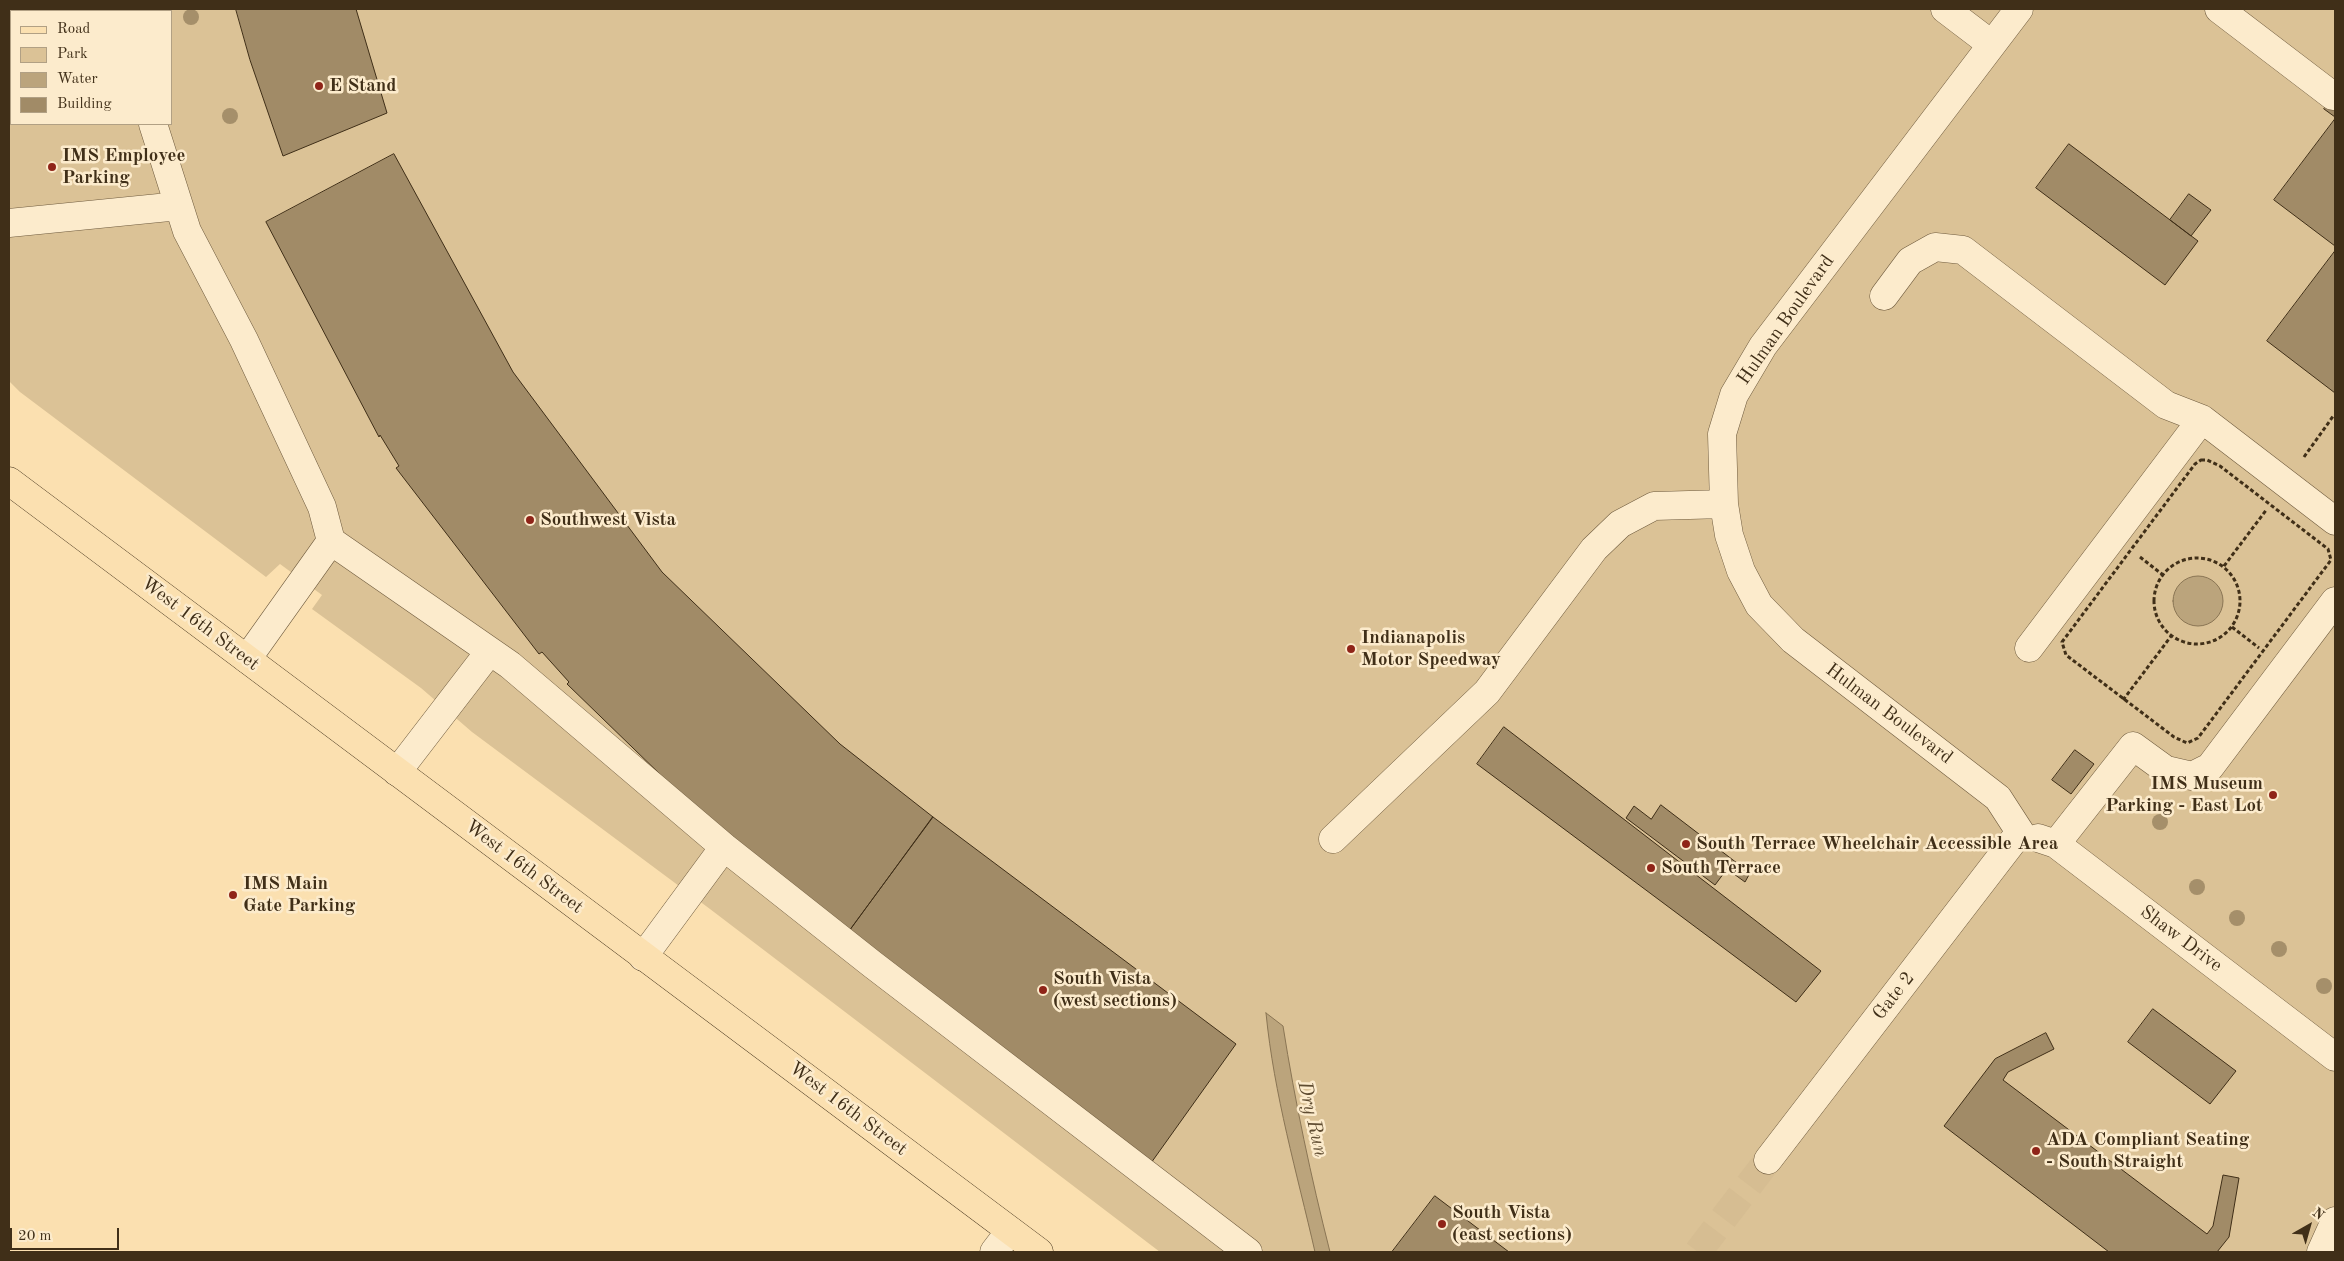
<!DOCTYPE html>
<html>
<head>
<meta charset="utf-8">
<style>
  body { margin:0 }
  #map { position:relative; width:2344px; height:1261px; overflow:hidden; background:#fbe0b0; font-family:"Old Standard TT",serif }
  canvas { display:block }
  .frame { position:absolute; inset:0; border:10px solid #402f18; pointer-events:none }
  .legend { position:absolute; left:10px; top:10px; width:162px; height:115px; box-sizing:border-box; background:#fcebcc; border:1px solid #b1a084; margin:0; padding:6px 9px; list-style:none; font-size:15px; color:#402f18 }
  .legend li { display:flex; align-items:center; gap:10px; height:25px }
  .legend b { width:25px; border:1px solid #b1a084 }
  .north { position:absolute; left:2284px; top:1201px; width:50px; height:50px; -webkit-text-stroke:4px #fcebcc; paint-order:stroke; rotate:38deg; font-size:14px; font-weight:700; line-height:20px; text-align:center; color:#402f18 }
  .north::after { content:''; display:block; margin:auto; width:18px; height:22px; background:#402f18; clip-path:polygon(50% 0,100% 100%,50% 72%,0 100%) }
  .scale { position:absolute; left:10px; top:1228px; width:109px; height:22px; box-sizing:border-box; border:2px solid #402f18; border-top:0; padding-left:6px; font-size:15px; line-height:18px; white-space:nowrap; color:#402f18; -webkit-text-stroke:4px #fcebcc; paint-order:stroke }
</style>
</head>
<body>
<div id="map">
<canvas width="2344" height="1261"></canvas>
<div class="frame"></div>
<ul class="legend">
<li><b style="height:6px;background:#fbe0b0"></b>Road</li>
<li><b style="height:14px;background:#dbc296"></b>Park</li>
<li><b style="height:14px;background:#bba47c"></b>Water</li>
<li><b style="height:14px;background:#a18b67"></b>Building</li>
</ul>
<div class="north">N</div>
<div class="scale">20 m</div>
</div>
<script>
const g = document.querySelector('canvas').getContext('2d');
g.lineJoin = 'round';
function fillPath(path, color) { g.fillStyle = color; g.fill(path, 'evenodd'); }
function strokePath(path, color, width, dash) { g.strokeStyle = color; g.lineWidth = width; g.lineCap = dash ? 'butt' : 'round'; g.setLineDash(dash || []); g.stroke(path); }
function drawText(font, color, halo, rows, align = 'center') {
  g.font = font + ' "Old Standard TT",serif'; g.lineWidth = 5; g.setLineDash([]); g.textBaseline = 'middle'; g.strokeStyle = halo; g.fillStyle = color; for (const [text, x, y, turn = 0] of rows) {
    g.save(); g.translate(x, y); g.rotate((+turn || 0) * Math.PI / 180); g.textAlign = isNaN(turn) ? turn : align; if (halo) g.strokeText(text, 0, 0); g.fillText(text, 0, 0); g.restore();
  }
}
fillPath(new Path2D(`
  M9 9H2335V1252H1160L710 909 472 732 421 688 312 609 322 595 280 564 266 577 20 392 9 381ZM11 11H171V124H11Z`), '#dbc296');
const water = new Path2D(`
  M2173 601a25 25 0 1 1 50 0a25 25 0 1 1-50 0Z
  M1266 1013 1283 1026C1295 1102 1311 1177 1330 1252H1315C1297 1173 1274 1095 1266 1013Z`);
fillPath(water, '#bba47c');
strokePath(water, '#8a7554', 1);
const building = new Path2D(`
  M236 9H356L387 113 283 156 250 60Z
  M2335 93V117L2324 109Z
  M2335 119V246L2274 200Z
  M2069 144 2198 241 2165 285 2036 188Z
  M394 154 513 372 662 572 840 744 933 817 846 935 732 844 567 684 569 682 542 652 539 654 396 468 399 466 380 435 379 437 266 222Z
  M2189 194 2211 210 2191 236 2170 220Z
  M2335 251V393L2267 341Z
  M1504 727 1821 971 1796 1002 1477 764Z
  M2075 750 2094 764 2071 794 2052 780Z
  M1661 805 1750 873 1745 882 1727 869 1715 885 1626 818 1634 806 1651 819Z
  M933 817 1236 1044 1151 1163 849 932Z
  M2153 1009 2236 1071 2210 1104 2128 1042Z
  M2046 1033 2054 1049 2008 1072 2003 1080 2207 1234 2213 1226 2223 1175 2239 1178 2229 1237 2217 1252H2109L1944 1126 1995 1059Z
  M1435 1196 1509 1252H1392Z`);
fillPath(building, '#a18b67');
strokePath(building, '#402f18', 1);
strokePath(new Path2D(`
  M1698 1252 1768 1160`), '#d6bd92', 28, [28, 14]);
const minor = new Path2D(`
  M116 9 117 11
  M1945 9 1991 44
  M2019 9 1763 346 1734 395 1722 434 1724 504 1729 535 1741 571 1759 605 1793 640 1998 798 2020 832
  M2219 9 2333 96
  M153 124 187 231 244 340 322 507 331 541 247 659
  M9 223 179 206
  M1884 296 1910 261 1935 247 1963 250 2166 405 2202 419 2335 521
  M331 541 510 665 724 847 872 964 1248 1252
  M2029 648 2202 419
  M397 772 490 651
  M2038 838 2056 844 2335 1057
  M1333 839 1487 692 1594 549 1620 524 1654 506 1724 504
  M2056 844 2133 746 2166 770 2192 776 2210 767 2335 601
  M643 957 724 847
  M1768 1160 2020 832
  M994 1252 1010 1231
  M2321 1252 2335 1221`);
const major = new Path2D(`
  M9 481 1039 1252`);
strokePath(minor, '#6f5b3e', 29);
strokePath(major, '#402f18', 29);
strokePath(new Path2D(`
  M2304 457 2334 415
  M2201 460H2207L2220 466 2328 549 2331 560 2198 738 2187 743 2174 737 2066 655 2062 642 2195 464Z
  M2140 557 2163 575
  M2154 601a43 43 0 1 1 86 0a43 43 0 1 1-86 0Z
  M2224 566 2267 509
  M2232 627 2259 648
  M2123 700 2172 635`), '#402f18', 3, [4, 2.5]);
strokePath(minor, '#fcebcc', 28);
strokePath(major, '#fbe0b0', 28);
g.fillStyle = '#a58f6a';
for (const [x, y] of [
  [191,17],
  [230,116],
  [2160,822],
  [2197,887],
  [2237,918],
  [2279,949],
  [2324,986]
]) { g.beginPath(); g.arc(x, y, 8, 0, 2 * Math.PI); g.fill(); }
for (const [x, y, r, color] of [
  [319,86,5,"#8f2418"],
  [52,167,5,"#8f2418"],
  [530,520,5,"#8f2418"],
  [1351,649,5,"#8f2418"],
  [2273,795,5,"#8f2418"],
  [1686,844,5,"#8f2418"],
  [1651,868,5,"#8f2418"],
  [233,895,5,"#8f2418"],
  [1043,990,5,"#8f2418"],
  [2036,1151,5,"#8f2418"],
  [1442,1224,5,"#8f2418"]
]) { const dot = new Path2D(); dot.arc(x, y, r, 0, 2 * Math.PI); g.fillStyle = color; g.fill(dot); strokePath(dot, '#fcebcc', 2); }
drawText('bold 19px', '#402f18', '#fcebcc', [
  ["E Stand",329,86],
  ["IMS Employee",62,156],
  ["Parking",62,178],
  ["Southwest Vista",540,520],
  ["Indianapolis",1361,638],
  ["Motor Speedway",1361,660],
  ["IMS Museum",2263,784,"right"],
  ["Parking - East Lot",2263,806,"right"],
  ["South Terrace Wheelchair Accessible Area",1696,844],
  ["South Terrace",1661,868],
  ["IMS Main",243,884],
  ["Gate Parking",243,906],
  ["South Vista",1053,979],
  ["(west sections)",1053,1001],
  ["ADA Compliant Seating",2046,1140],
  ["- South Straight",2046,1162],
  ["South Vista",1452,1213],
  ["(east sections)",1452,1235]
], 'left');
drawText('19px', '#402f18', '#fcebcc', [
  ["Hulman Boulevard",1786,320,-55],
  ["West 16th Street",200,624,37],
  ["Hulman Boulevard",1889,714,37],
  ["West 16th Street",524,867,37],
  ["Shaw Drive",2181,939,37],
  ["Gate 2",1894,996,-52],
  ["West 16th Street",848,1109,37]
]);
drawText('italic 20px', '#5f4c31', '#fcebcc', [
  ["Dry Run",1312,1119,77]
]);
</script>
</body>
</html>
